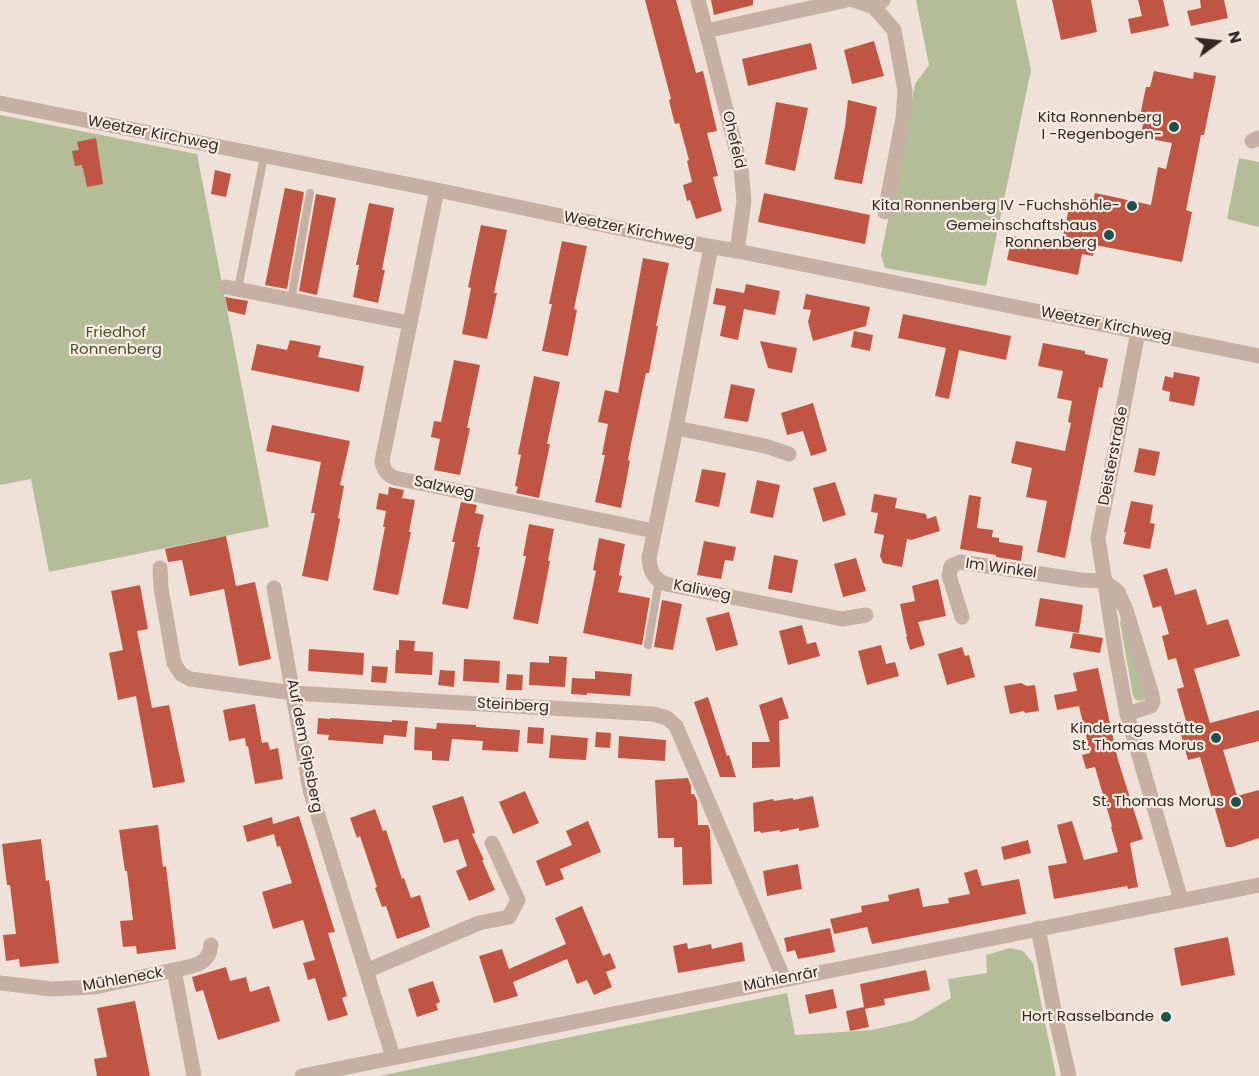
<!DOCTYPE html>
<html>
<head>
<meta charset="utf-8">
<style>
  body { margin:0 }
  #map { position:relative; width:1259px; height:1076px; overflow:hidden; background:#efe1d7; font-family:Poppins,sans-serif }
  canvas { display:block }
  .north { position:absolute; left:1187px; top:12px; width:60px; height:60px; -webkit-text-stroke:4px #f8ece3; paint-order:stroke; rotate:75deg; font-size:16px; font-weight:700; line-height:24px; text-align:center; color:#322825 }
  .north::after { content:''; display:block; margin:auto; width:21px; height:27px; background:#322825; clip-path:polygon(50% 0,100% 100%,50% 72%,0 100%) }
</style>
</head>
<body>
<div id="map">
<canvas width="1259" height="1076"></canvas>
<div class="north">N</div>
</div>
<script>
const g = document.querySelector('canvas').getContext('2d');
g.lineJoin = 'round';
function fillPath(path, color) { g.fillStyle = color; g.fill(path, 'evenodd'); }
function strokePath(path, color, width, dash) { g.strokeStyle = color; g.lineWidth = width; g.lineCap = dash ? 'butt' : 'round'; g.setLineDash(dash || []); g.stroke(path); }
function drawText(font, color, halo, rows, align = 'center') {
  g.font = font + ' Poppins,sans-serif'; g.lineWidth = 4.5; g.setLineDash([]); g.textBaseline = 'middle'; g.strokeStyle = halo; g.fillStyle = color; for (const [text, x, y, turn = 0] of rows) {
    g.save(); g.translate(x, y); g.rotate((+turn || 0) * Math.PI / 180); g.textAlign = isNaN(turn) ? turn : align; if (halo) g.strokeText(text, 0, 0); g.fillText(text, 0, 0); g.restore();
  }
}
fillPath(new Path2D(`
  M916 0H1016L1031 70 986 286 885 268 881 255 915 84 929 65Z
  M0 115 197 154 269 527 49 572 31 479 0 485Z
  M1239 158 1259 162V227L1227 219Z
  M1121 619 1147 696C1144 700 1142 702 1136 700L1133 696 1120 622Z
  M1010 948 1023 951 1033 963 1056 1076H379L787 993 795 1035 872 1030 912 1021 951 998 948 979 987 973 986 955Z`), '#b4bd98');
fillPath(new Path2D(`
  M645 0H676L696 73 703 71 717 131 707 133 718 176 713 177 722 211 696 219 690 200 687 201 683 185 692 182 687 161 689 160 679 123 675 124 672 113 669 100 671 99Z
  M711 0H753V5L714 15Z
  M1052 0H1091L1097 32 1061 40Z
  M1138 0H1163L1169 26 1131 34 1128 19 1142 16Z
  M1200 0H1224L1228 18 1191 26 1187 11 1201 8Z
  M874 41 884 76 852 84 844 50Z
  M811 43 817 69 748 86 742 59Z
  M1154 71 1193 79 1194 72 1216 76 1204 135H1201L1186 210 1192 212 1182 262 1095 245 1093 256 1082 254 1078 275 1007 260 1012 236 1061 246 1070 203 1092 207 1095 193 1151 205 1158 167 1166 169 1172 143 1140 137 1144 121 1139 120 1146 87H1150Z
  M848 100 877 107 862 184 834 179 845 127Z
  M776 102 808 108 795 171 765 164Z
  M96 138 103 184 87 187 83 168H82V165L75 166 72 151 79 150 77 142Z
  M215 170 231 174 226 197 211 194Z
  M285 188 304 192 287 289 265 285Z
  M764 193 870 215 865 244 758 222Z
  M316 194 336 198 317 295 299 291Z
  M369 203 394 208 382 270H385L378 303 353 297 359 265H356Z
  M481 225 507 230 494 293H497L487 339 462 334 471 288 468 287Z
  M562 241 587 246 574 309 577 310 568 356 542 351 552 304H549Z
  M643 258 669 263 656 326H658L649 373H646L631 444 628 460 630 461 621 508 595 502 605 455H602L608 424 598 422 605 390 618 393Z
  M746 284 780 291 775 315 744 309 738 340 720 336 726 306 713 304 716 288 744 293Z
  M806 294 870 307 866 326 813 341 808 322 811 310 803 309Z
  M225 297 248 301 245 315 228 311Z
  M903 314 1011 336 1006 360 959 350 949 399 935 396 946 348 898 338Z
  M854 331 873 335 870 351 851 347Z
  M290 340 321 346 318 357 364 366 359 392 251 370 257 344 287 350Z
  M760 341 797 348 792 373 768 368Z
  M1043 343 1085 351V354L1108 359 1102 388 1099 387 1065 558 1037 552 1047 501 1026 497 1032 468 1011 463 1016 441 1065 451 1071 423 1068 422 1072 401 1057 398 1063 371 1038 366Z
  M454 360 480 365 467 428H470L460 475 434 470 440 439 431 437 434 421 441 422Z
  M1174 372 1200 377 1194 406 1169 401 1170 392 1162 390 1165 376 1173 378Z
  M534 376 560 382 547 444H550L539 498 516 493 518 487 515 486 521 455 518 454Z
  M731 384 755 389 748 422 724 418Z
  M813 403 827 451 811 456 803 431 787 435 781 413Z
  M272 425 350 441 340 485 344 486 338 518 340 519 328 581 302 576 315 513H311L321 462 266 451Z
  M1139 448 1160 452 1155 476 1134 472Z
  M702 469 726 473 719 507 695 502Z
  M757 480 780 485 773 518 750 513Z
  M835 482 846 515 823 522 813 488Z
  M389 487 404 490 402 498 415 500 409 532H411L398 595 373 590 385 527H383L386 511 376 509 379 493 388 495Z
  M874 494 897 498 895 508 926 514 927 519 936 516 940 531 911 540 907 539 902 567 883 563 880 556 884 535 874 533 878 513 871 512Z
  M969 495 981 497 977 528 993 530 992 537 999 538V542L1023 546 1021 561 996 557V555L960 549Z
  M1131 501 1153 505 1150 523 1155 524 1150 549 1123 544 1126 532H1124Z
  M461 502 477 505 475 513 484 515 477 547H480L468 609 442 604 455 542H452Z
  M529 524 554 529 548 561H550L538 624 513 619 526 556H523Z
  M226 536 236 586 255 582 271 659 239 666 224 589 190 596 182 560 168 562 165 549Z
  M599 538 625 544 619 575 622 576 618 592 650 598 642 645 583 633 596 571 593 570Z
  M704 541 736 547 733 561 725 560 721 579 697 575Z
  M774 555 798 560 792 593 768 589Z
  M856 558 866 591 843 597 834 564Z
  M1167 568 1175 595 1196 589 1207 625 1228 619 1240 656 1194 669 1210 723 1259 710V741L1223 750 1237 796 1259 790V838L1232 847H1226L1200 757 1188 760 1180 731 1188 728 1177 689 1184 687 1176 658 1168 660 1162 636 1169 634 1161 606 1153 608 1143 575Z
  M938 579 946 616 918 622 925 645 910 650 906 637H907L900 604 915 601 912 586Z
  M140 585 148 629 137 631 152 708 169 705 185 782 153 788 136 696 118 700 109 653 123 650 111 591Z
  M1040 598 1083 605 1079 633 1035 626Z
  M662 600 682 604 673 650 654 647Z
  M729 612 738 645 716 651 706 618Z
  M802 625 807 644 816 642 820 656 788 665 779 631Z
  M1073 633 1103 638 1100 653 1070 648Z
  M399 640 415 641 414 651 433 652 432 675 395 673 396 650H399Z
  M881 645 886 664 895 662 899 676 867 685 858 651Z
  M962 647 965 656 969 655 975 677 947 685 938 654Z
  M309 649 364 653 363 675 308 671Z
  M549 656 567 657 565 687 529 685 530 662 549 663Z
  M464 659 500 661 499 683 463 681Z
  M372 666 388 667 386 683 371 682Z
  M1098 668 1118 760 1143 839 1130 843 1138 887 1128 889 1127 886 1054 899 1048 866 1067 863 1057 825 1072 821 1084 860 1118 852 1111 827 1112 826 1095 767 1086 769 1082 755 1090 753 1079 706 1057 710 1054 695 1077 691 1073 673Z
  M440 670 455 671 454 687 438 685Z
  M595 671 632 674 630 696 587 693V695L571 694 572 678 595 679Z
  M507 674 523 675 522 690H506Z
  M1021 683 1027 686 1035 685 1039 711 1025 713 1024 711 1010 714 1004 686Z
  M708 697 727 756 729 755 736 777H720L694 702Z
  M782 697 789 718 779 721 780 767 752 768V742H770L759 705Z
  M255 704 262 743 268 742 270 750 278 748 283 779 255 784 248 746H246L245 738 229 741 223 710Z
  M318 718 330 719V718L392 722V720L408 721 406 737 384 735 383 744 328 740 329 735 317 734Z
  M437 723 476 725V727L520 730 518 752 482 750 483 741 452 739 449 761 432 760V751L414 750 415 727 436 729Z
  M528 727 544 728 543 744 527 743Z
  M596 732 611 733 610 748 595 747Z
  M551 735 588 738 586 760 549 758Z
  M619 736 666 740 665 761 618 758Z
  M688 778 691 786V794H694L697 800 698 825H708L710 830 712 884 683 885 682 847H674V838H658L655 780Z
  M525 791 539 823 513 834 499 802Z
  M463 796 475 833 472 834 484 860H482L495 890 469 901 456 871 467 866 458 839 444 843 432 806Z
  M813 796 819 827 799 831V828L780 832V830L761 833 760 831 754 832 753 803 773 799 774 801 793 798V800Z
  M375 809 383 831 386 830 402 879 404 878 411 898 420 895 430 927 397 939 386 906 382 907 375 888 377 887 360 836 357 838 350 818Z
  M299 816 335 932 328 933 347 996 342 998 348 1015 328 1021 315 978 308 980 303 963 315 960 303 920 273 929 262 892 292 883 280 846 277 847 274 834 247 842 243 826 272 817 273 824Z
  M588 821 601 852 560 869 564 879 546 886 536 861 572 845 566 831Z
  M158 825 163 867 166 866 176 949 137 954 136 946 123 947 120 921 133 920 127 871H125L119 830Z
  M41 839 46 881 49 880 59 963 20 967 19 959 6 961 3 935 16 934 10 885H7L2 844Z
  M1028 840 1031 853 1004 860 1001 847Z
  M798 864 802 889 767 896 763 871Z
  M977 869 982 886 1019 879 1026 914 872 944 867 927 834 934 830 919 862 912 861 906 889 901 888 895 919 888 923 907 949 903 948 898 970 894 964 873Z
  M582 906 603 956 610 953 616 968 606 972 612 987 594 995 587 980 577 984 567 959 513 982 518 996 494 1003 479 956 502 949 509 969 566 944 555 918Z
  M830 928 835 952 798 959 795 950 787 952 784 938Z
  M1228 937 1235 975 1181 986 1174 948Z
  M742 942 745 961 678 973 673 946 687 943 688 949 711 944 712 949Z
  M226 967 230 981 246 977 250 992 269 986 280 1021 218 1040 203 990 196 992 192 977Z
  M926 970 930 990 884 999 885 1005 865 1009 869 1027 850 1031 846 1011 864 1007 860 984Z
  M433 981 440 1002 436 1004 438 1010 417 1017 408 989Z
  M833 989 837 1008 809 1014 805 995Z
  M135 1001 150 1076H97L94 1059 107 1057 97 1008Z`), '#c15543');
strokePath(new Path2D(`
  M238 289 264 156
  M291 300 310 193
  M648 645 659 581`), '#c6b0a4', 8);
strokePath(new Path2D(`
  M698 0 706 31
  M853 0 874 7 883 0
  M874 7 894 30 905 91 903 118 885 212
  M0 103 437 190 685 242 737 251 1259 356
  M1252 141 1259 138
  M437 190 382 461C384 470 386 474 395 478L654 531
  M711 247 676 428 649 558C650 571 653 579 666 584L842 619 866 615
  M737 251 744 201 741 168 706 31 847 0
  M226 287 410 323
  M1138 332 1098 538 1116 655 1127 714 1181 900
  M676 428 765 446 789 454
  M160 568 161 588 174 663 181 674 190 679 293 693 653 714 667 718 676 726 784 979
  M1104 581 1118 592 1126 610 1152 695 1153 702 1151 706 1127 714
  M274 588 310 790 393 1057
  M962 617 949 575 951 566 960 562 1081 580 1104 581
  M1038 928 1055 1015 1069 1076
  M174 970C192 966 209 966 211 945
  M366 971 479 923 509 917 518 900 492 843
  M0 983 52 989 95 987 174 970 194 1076
  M302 1076 1259 885`), '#c6b0a4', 15);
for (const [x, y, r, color] of [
  [1174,127,6,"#1d514f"],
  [1132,206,6,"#1d514f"],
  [1109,235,6,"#1d514f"],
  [1216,738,6,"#1d514f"],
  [1236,802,6,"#1d514f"],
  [1166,1017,6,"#1d514f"]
]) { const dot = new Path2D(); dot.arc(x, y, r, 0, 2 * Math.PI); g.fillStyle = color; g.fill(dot); strokePath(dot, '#f8ece3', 2); }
drawText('15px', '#322825', '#f8ece3', [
  ["Kita Ronnenberg",1162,118],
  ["I -Regenbogen-",1162,135],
  ["Kita Ronnenberg IV -Fuchshöhle-",1120,206],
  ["Gemeinschaftshaus",1097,226],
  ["Ronnenberg",1097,243],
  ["Kindertagesstätte",1204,729],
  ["St. Thomas Morus",1204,746],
  ["St. Thomas Morus",1224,802],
  ["Hort Rasselbande",1154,1017]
], 'right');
drawText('15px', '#322825', '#f8ece3', [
  ["Weetzer Kirchweg",153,134,11],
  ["Ohefeld",733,140,77],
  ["Weetzer Kirchweg",629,230,11],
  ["Weetzer Kirchweg",1106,325,11],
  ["Deisterstraße",1114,456,-79],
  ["Salzweg",444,488,12],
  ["Im Winkel",1001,569,8],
  ["Kaliweg",702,591,11],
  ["Steinberg",513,706,3],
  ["Auf dem Gipsberg",304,746,79],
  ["Mühleneck",123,980,-10],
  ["Mühlenrär",781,980,-11]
]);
drawText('15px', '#454f2a', '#f8ece3', [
  ["Friedhof",116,333],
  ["Ronnenberg",116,350]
]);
</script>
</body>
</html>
